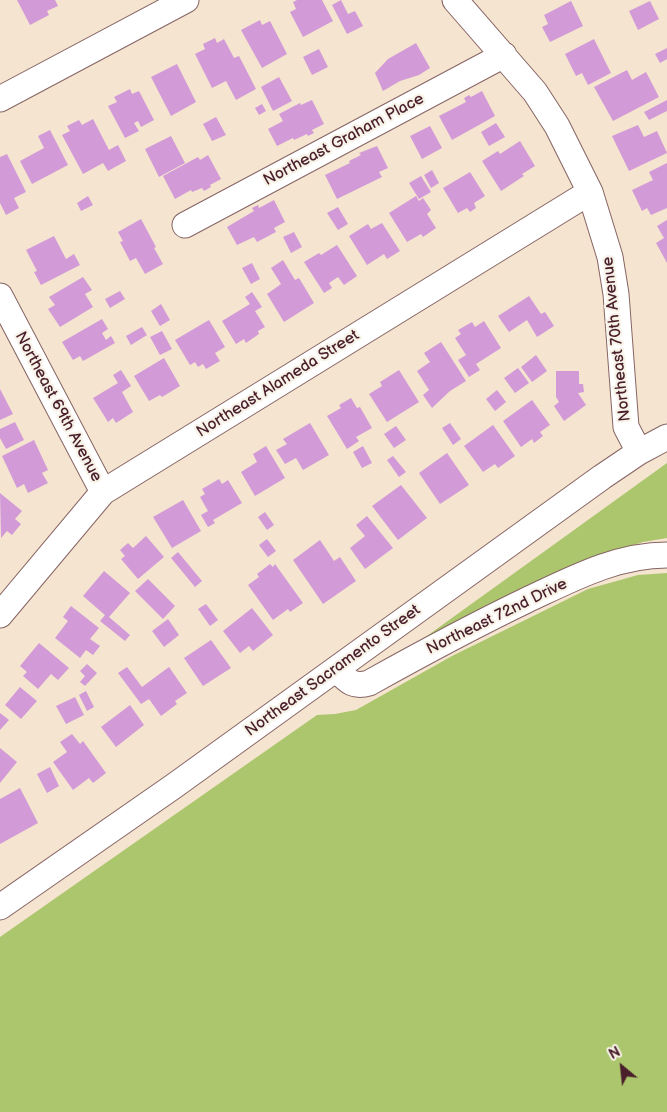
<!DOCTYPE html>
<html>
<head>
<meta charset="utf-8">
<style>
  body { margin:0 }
  #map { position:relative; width:667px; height:1112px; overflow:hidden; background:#f5e4cf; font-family:"Balsamiq Sans",sans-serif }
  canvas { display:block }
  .north { position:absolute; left:597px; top:1042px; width:50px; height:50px; -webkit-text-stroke:4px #f7f3e8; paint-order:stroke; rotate:332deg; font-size:14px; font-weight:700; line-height:20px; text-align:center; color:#4a1f2b }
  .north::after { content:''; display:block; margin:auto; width:18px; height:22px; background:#4a1f2b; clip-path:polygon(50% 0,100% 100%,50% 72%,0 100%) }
</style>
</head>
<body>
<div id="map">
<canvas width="667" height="1112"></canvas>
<div class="north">N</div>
</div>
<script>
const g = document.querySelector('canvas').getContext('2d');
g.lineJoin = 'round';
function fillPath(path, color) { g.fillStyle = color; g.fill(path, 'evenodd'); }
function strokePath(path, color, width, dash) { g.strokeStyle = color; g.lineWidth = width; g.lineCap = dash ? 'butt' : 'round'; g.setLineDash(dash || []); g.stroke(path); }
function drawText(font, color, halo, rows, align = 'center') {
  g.font = font + ' "Balsamiq Sans",sans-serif'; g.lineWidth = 4.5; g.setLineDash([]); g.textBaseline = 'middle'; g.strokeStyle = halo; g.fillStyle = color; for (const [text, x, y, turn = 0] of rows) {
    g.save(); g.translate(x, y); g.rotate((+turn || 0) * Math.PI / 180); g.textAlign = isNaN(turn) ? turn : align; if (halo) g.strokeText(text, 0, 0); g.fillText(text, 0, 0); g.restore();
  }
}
fillPath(new Path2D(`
  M667 463V538L643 542 579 564 420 641Z
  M667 573V1112H0V937L317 715 335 714 356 710 452 656 588 589 638 575Z`), '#abc66c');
fillPath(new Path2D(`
  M17 0H55L58 6 47 11 49 15 30 25Z
  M297 0H322L333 21 303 37 290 12 296 9 293 2Z
  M341 0 348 14 355 11 363 26 347 34 332 5Z
  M571 1 583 26 550 42 542 27 548 24 544 15Z
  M650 1 659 19 638 30 629 11Z
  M260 20 262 25 270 21 287 54 262 68 241 30Z
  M215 38 217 43 224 39 234 58 239 56 256 89 236 100 226 81 212 88 195 54 205 49 203 44Z
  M594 39 611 73 588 85 582 73 576 76 565 54Z
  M416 43 430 68 419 75 400 81 383 91 375 73 388 59Z
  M667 48V59L660 63 655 54Z
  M319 49 328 67 312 75 303 57Z
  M177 64 196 102 171 116 151 77Z
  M627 70 632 80 646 72 659 97 613 121 594 87Z
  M279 77 292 101 273 111 261 87Z
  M130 89 132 94 139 91 154 120 141 127 138 121 134 123 139 131 125 138 108 106 117 102 114 97Z
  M482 91 495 116 452 140 439 116 466 102 464 98 469 95 471 97Z
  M312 100 324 124 312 130 314 133 308 136 307 134 294 140 293 138 277 146 268 129 283 121 279 114 300 103 301 105Z
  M667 100V111L649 120 644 112Z
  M262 104 266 111 259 115 255 108Z
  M216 117 226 135 212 141 203 124Z
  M93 119 109 150 118 145 126 161 108 171 103 163 83 174 62 135 70 131 67 126 79 120 82 125Z
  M496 123 505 137 489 146 481 132Z
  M638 125 644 137 657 131 667 153 629 171 612 136Z
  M430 126 442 148 422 159 410 136Z
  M50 130 68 165 32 184 20 161 44 148 38 136Z
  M171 136 185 163 159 177 145 149Z
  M520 141 535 166 522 174 524 176 501 191 482 161 498 151 500 154Z
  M377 146 388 168 379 172 382 177 337 199 325 175 350 163 349 161 361 155 359 153Z
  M7 154 26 192 14 198 19 208 6 215 0 203V157Z
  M208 155 221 179 210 185 211 187 204 191 202 188 192 192 191 190 175 199 163 176 198 157 200 160Z
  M667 163V208L651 215 647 208 642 211 632 190 653 180 649 172Z
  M432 170 439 183 431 188 424 175Z
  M470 172 485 196 474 203 476 208 470 212 467 208 458 213 443 188Z
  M421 176 431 192 419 199 409 183Z
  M88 196 93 205 81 211 77 203Z
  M416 196 419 201 423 198 431 210 427 214 436 228 423 237 421 234 407 242 389 213Z
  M274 200 285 222 274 228 276 232 257 242 254 237 237 245 227 227 254 211 252 208 258 205 259 208Z
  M338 207 348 224 338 230 327 213Z
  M141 219 156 247 154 248 163 264 145 274 136 258 130 261 120 242 123 241 118 232Z
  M667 220V263L656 243 664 238 657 226Z
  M382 223 400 251 387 259 384 254 367 265 349 236 368 224 371 229Z
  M294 232 302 247 291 253 283 237Z
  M54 236 66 259 74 254 80 265 41 285 34 272 37 271 26 250Z
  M337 245 357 276 344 285 338 277 329 283 332 288 324 293 304 262 319 253 321 255Z
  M283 260 295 280 299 278 314 303 284 322 267 294 281 284 271 268Z
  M252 263 260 279 251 284 242 268Z
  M83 277 92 290 85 294 93 307 60 327 48 309 55 305 49 297Z
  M120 291 125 299 110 308 105 299Z
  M252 292 262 307 255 311 265 327 258 331 259 334 246 343 244 339 236 344 222 321 250 304 245 297Z
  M529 296 541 314 545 312 554 326 537 337 527 320 509 332 498 316Z
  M161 304 170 320 160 326 151 311Z
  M102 319 108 329 102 333 106 340 111 336 115 343 83 361 80 356 73 360 62 342Z
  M209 320 225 347 215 353 220 361 206 369 203 364 198 367 195 362 190 365 175 340Z
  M484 321 501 348 476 364 480 370 469 377 458 360 466 355 455 338 461 334 458 330 472 322 475 327Z
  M142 327 147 335 131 345 126 336Z
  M162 331 172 349 160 355 150 337Z
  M441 342 466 381 450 391 432 408 423 395 429 390 417 371 430 362 424 353Z
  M536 355 547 371 532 382 521 367Z
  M164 358 180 386 162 397 160 395 149 401 134 376Z
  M518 368 529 383 515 393 504 378Z
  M121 370 131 386 122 392 133 412 116 423 113 418 108 422 93 398 118 383 113 375Z
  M399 370 419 402 387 422 369 394 382 386 380 382Z
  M556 371H579V384H583L584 392 578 393 586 405 564 421 554 406 559 402 556 397Z
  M0 389 13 414 0 420Z
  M497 390 506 402 495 411 486 399Z
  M351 398 357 408 360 407 372 428 356 437 359 441 347 449 327 416 341 408 339 405Z
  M532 400 550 425 540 432 543 436 534 443 532 439 521 447 503 421Z
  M15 422 24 440 6 449 0 438V429Z
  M310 423 329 455 303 470 296 458 285 464 276 450 287 444 283 439Z
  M450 423 461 439 453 445 442 428Z
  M493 425 515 456 498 468 495 464 483 472 464 446Z
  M396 426 406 440 394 448 384 434Z
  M34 440 48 470 42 473 48 483 28 493 24 484 17 488 2 456Z
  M266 446 285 478 255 496 241 472 257 462 253 454Z
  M363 446 372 463 362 468 353 452Z
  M447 453 469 485 440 504 419 473Z
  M393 456 406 472 399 477 387 460Z
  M219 479 222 484 228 480 242 503 213 520 215 523 208 527 201 515 208 511 200 497 205 494 202 489Z
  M401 485 427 518 398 540 372 506Z
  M0 493 22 511 15 519 21 524 12 535 7 531 1 538Z
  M183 500 201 531 172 548 153 517Z
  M265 512 274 525 267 530 258 517Z
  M367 516 393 548 365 569 350 548 365 536 356 525Z
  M146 536 164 557 138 579 121 559 125 556 120 550 128 543 133 548Z
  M267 539 276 551 268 557 259 545Z
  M320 540 334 561 340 557 356 581 323 604 293 560Z
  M178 552 202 581 195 587 171 558Z
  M270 564 273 567 275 564 303 603 290 612 288 609 273 620 248 585 259 577 257 574Z
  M104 571 130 593 109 617 130 635 125 641 100 621 105 615 83 596Z
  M148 579 175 606 163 619 135 591Z
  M206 604 218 620 210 626 198 609Z
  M71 606 99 628 90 639 100 646 93 655 86 650 80 658 55 638 68 621 63 617Z
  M252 608 273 635 253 651 249 646 240 653 223 631Z
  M168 619 179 635 164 647 152 631Z
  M211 640 231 668 203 686 184 658Z
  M39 643 69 668 58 680 51 674 38 689 23 676 27 672 20 666Z
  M87 664 97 673 85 686 80 682 85 676 80 671Z
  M127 667 142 687 169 667 187 693 175 701 177 704 161 716 149 699 141 704 118 673Z
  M20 687 37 701 21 719 5 705Z
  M86 691 94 707 87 711 79 695Z
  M75 697 84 715 66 724 56 706Z
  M130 705 144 725 116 747 101 727Z
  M0 713 9 720 0 730Z
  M72 734 80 744 83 741 106 773 93 783 89 778 73 790 53 762 67 752 60 742Z
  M0 748 17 762 0 783Z
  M50 767 59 786 47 793 37 774Z
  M20 788 38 823 0 844V799Z`), '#d29bd8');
const street = new Path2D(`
  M455 0 535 92 557 126 590 192 610 257 616 294 626 427 639 452
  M0 99 186 0
  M185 225 504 55
  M0 296 103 492
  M0 615 103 492 590 192
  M336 669C347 680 352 688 369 683 421 654 473 626 527 600 572 579 616 555 667 555
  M0 907 174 786 602 477 639 452 667 437`);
strokePath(street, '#866464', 27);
strokePath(street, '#fff', 25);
drawText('16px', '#4a1f2b', '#f7f3e8', [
  ["Northeast Graham Place",344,140,-28],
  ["Northeast 70th Avenue",617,339,-96],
  ["Northeast Alameda Street",278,384,-32],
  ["Northeast 69th Avenue",58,407,62],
  ["Northeast 72nd Drive",497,617,-26],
  ["Northeast Sacramento Street",333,671,-36]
]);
</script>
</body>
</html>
